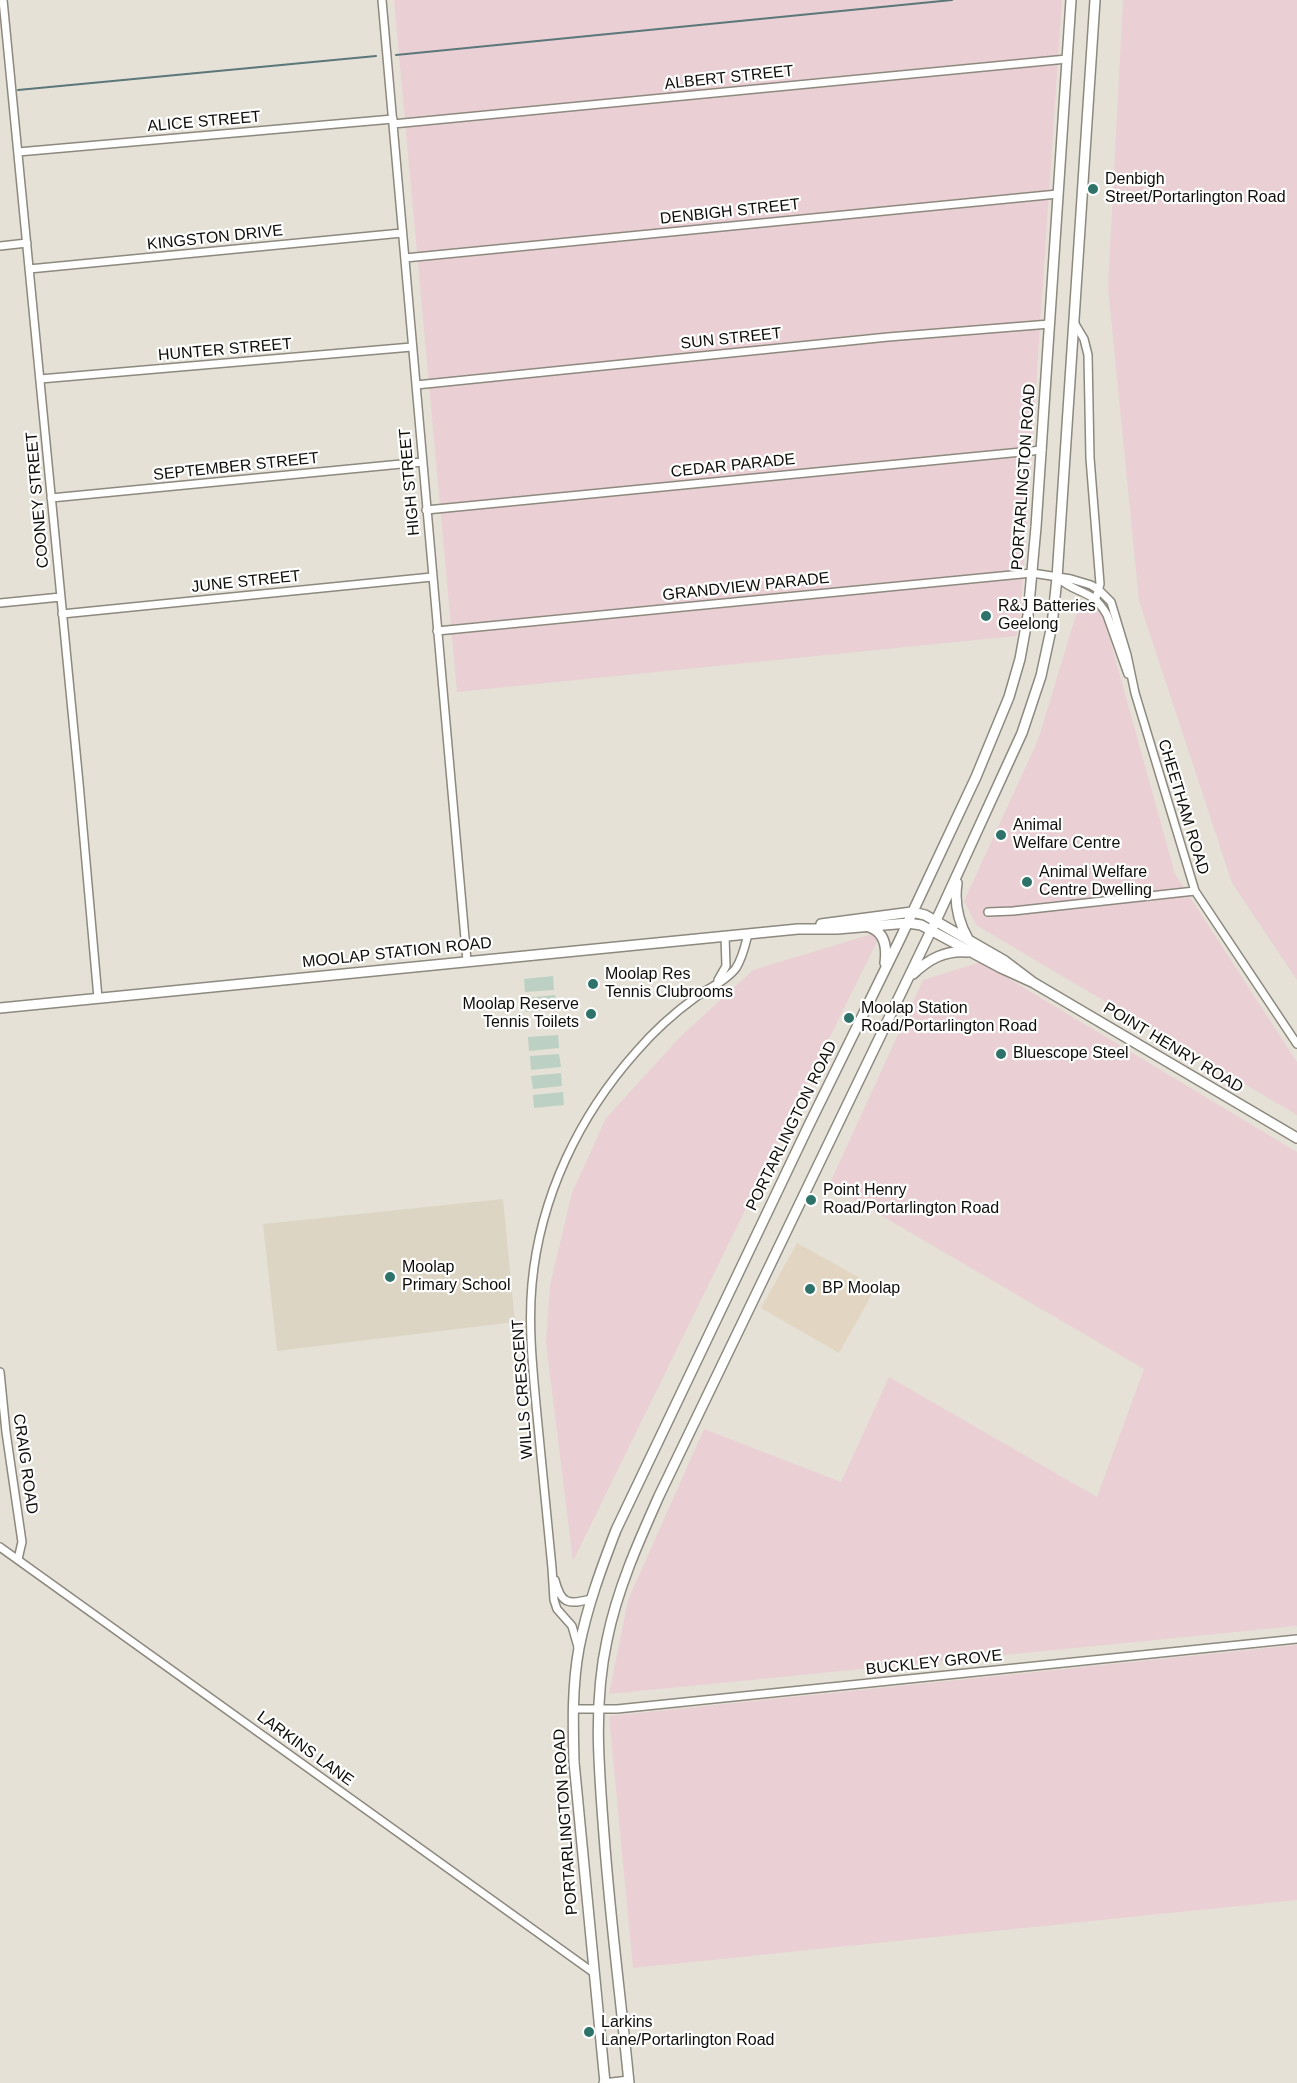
<!DOCTYPE html>
<html>
<head>
<meta charset="utf-8">
<style>
  body { margin:0 }
  canvas { display:block; background:#e5e1d6 }
</style>
</head>
<body>
<canvas width="1297" height="2083"></canvas>
<script>
const g = document.querySelector('canvas').getContext('2d');
g.lineJoin = 'round';
function fillPath(path, color) { g.fillStyle = color; g.fill(path, 'evenodd'); }
function strokePath(path, color, width, dash) { g.strokeStyle = color; g.lineWidth = width; g.lineCap = dash ? 'butt' : 'round'; g.setLineDash(dash || []); g.stroke(path); }
function drawText(font, color, halo, rows, align = 'center') {
  g.font = font + ' Arial,sans-serif'; g.lineWidth = 4.5; g.setLineDash([]); g.textBaseline = 'middle'; g.strokeStyle = halo; g.fillStyle = color; for (const [text, x, y, turn = 0] of rows) {
    g.save(); g.translate(x, y); g.rotate((+turn || 0) * Math.PI / 180); g.textAlign = isNaN(turn) ? turn : align; if (halo) g.strokeText(text, 0, 0); g.fillText(text, 0, 0); g.restore();
  }
}
fillPath(new Path2D(`
  M797 1243 876 1287 839 1353 761 1308Z`), '#e2d6c2');
fillPath(new Path2D(`
  M394 0H1062L1020 623 1016 636 457 692Z
  M1123 0H1297V980L1232 883 1139 601 1108 287Z
  M1079 605 1102 611 1175 874 1297 1062V1115L976 925 964 901 1038 740Z
  M882 931 573 1561 546 1343 550 1285 572 1193 606 1118 680 1037 753 970Z
  M981 962 1297 1152V1626L609 1694 628 1600 704 1429 841 1482 889 1377 1097 1497 1144 1369 829 1185 923 980Z
  M1297 1645V1900L633 1968 609 1716Z`), '#ead0d4');
fillPath(new Path2D(`
  M503 1199 515 1322 277 1351 263 1224Z`), '#ddd5c3');
fillPath(new Path2D(`
  M553 976 554 990 525 992 524 979Z
  M555 995 556 1009 526 1012 525 998Z
  M558 1035 559 1048 529 1051 528 1037Z
  M559 1054 561 1067 531 1070 530 1056Z
  M561 1073 562 1086 533 1089 531 1076Z
  M563 1092 564 1105 534 1108 533 1095Z`), '#bcd1c3');
strokePath(new Path2D(`
  M396 55 952 0
  M18 90 376 56`), '#5c777a', 2);
const street = new Path2D(`
  M3 0 79 783 98 998
  M382 0 467 961
  M393 124 1067 59
  M18 152 393 119
  M0 246 27 243
  M405 258 1058 194
  M29 269 402 233
  M1075 324 1084 339 1088 355 1090 458 1100 584 1096 598
  M40 379 412 347
  M416 385 888 337 1050 324
  M51 498 422 462
  M426 510 1042 450
  M1058 578C1079 596 1092 588 1107 615L1128 674
  M0 603 61 597
  M62 614 432 577
  M437 631 1032 573 1071 579 1091 585 1099 590 1111 602 1127 655 1135 693 1195 891 1297 1044
  M988 912 1013 911 1195 891
  M718 980 726 966 725 936
  M0 1372 6 1432 22 1542 18 1559
  M0 1547 594 1973
  M555 1580C561 1604 568 1605 591 1599
  M578 1647 572 1626 557 1609 554 1600 552 1568C547 1517 542 1466 537 1415 533 1371 528 1328 532 1284 540 1197 579 1116 636 1052 654 1031 674 1013 696 997 709 988 727 980 736 968 743 957 745 946 748 934
  M573 1709H617L1297 1639
  M603 2083 629 2080`);
const secondary = new Path2D(`
  M957 883C954 903 958 921 968 939
  M821 924 912 912 925 915 1005 961 1034 983 1297 1138
  M869 927C885 932 887 948 885 963
  M913 974C929 959 945 950 968 952
  M0 1008 798 929H837L908 923 921 925 1001 968 1034 983
  M605 2083 574 1762C573 1724 572 1686 579 1648 587 1607 601 1569 616 1530L808 1127 900 939 976 777 1009 697 1020 659 1028 615 1036 527 1071 0
  M629 2083C621 2000 610 1918 604 1835 599 1769 593 1705 607 1640 617 1590 638 1543 659 1496L940 912 1022 733 1041 676 1052 625 1057 578 1095 0`);
strokePath(street, '#8d897f', 10);
strokePath(secondary, '#8d897f', 12);
strokePath(street, '#fff', 7);
strokePath(secondary, '#fff', 9);
for (const [x, y, r, color] of [
  [1093,189,6,"#2d7369"],
  [986,616,6,"#2d7369"],
  [1001,835,6,"#2d7369"],
  [1027,882,6,"#2d7369"],
  [593,984,6,"#2d7369"],
  [591,1014,6,"#2d7369"],
  [849,1018,6,"#2d7369"],
  [1001,1054,6,"#2d7369"],
  [811,1200,6,"#2d7369"],
  [390,1277,6,"#2d7369"],
  [810,1289,6,"#2d7369"],
  [589,2032,6,"#2d7369"]
]) { const dot = new Path2D(); dot.arc(x, y, r, 0, 2 * Math.PI); g.fillStyle = color; g.fill(dot); strokePath(dot, '#fff', 2); }
drawText('16px', '#0e0d09', '#fff', [
  ["ALBERT STREET",729,78,-6],
  ["ALICE STREET",204,122,-5],
  ["DENBIGH STREET",730,212,-6],
  ["KINGSTON DRIVE",215,238,-6],
  ["SUN STREET",731,339,-6],
  ["HUNTER STREET",225,350,-5],
  ["CEDAR PARADE",733,466,-6],
  ["SEPTEMBER STREET",236,467,-6],
  ["PORTARLINGTON ROAD",1024,477,-86],
  ["HIGH STREET",410,482,-95],
  ["COONEY STREET",38,500,-95],
  ["JUNE STREET",246,582,-6],
  ["GRANDVIEW PARADE",746,587,-6],
  ["CHEETHAM ROAD",1183,807,73],
  ["MOOLAP STATION ROAD",397,953,-6],
  ["POINT HENRY ROAD",1173,1048,31],
  ["PORTARLINGTON ROAD",792,1126,-64],
  ["WILLS CRESCENT",523,1389,-94],
  ["CRAIG ROAD",25,1464,82],
  ["BUCKLEY GROVE",934,1663,-6],
  ["LARKINS LANE",305,1749,36],
  ["PORTARLINGTON ROAD",566,1822,-94]
]);
drawText('16px', '#0e0d09', '#fff', [
  ["Denbigh",1105,180],
  ["Street/Portarlington Road",1105,198],
  ["R&J Batteries",998,607],
  ["Geelong",998,625],
  ["Animal",1013,826],
  ["Welfare Centre",1013,844],
  ["Animal Welfare",1039,873],
  ["Centre Dwelling",1039,891],
  ["Moolap Res",605,975],
  ["Tennis Clubrooms",605,993],
  ["Moolap Reserve",579,1005,"right"],
  ["Tennis Toilets",579,1023,"right"],
  ["Moolap Station",861,1009],
  ["Road/Portarlington Road",861,1027],
  ["Bluescope Steel",1013,1054],
  ["Point Henry",823,1191],
  ["Road/Portarlington Road",823,1209],
  ["Moolap",402,1268],
  ["Primary School",402,1286],
  ["BP Moolap",822,1289],
  ["Larkins",601,2023],
  ["Lane/Portarlington Road",601,2041]
], 'left');
</script>
</body>
</html>
